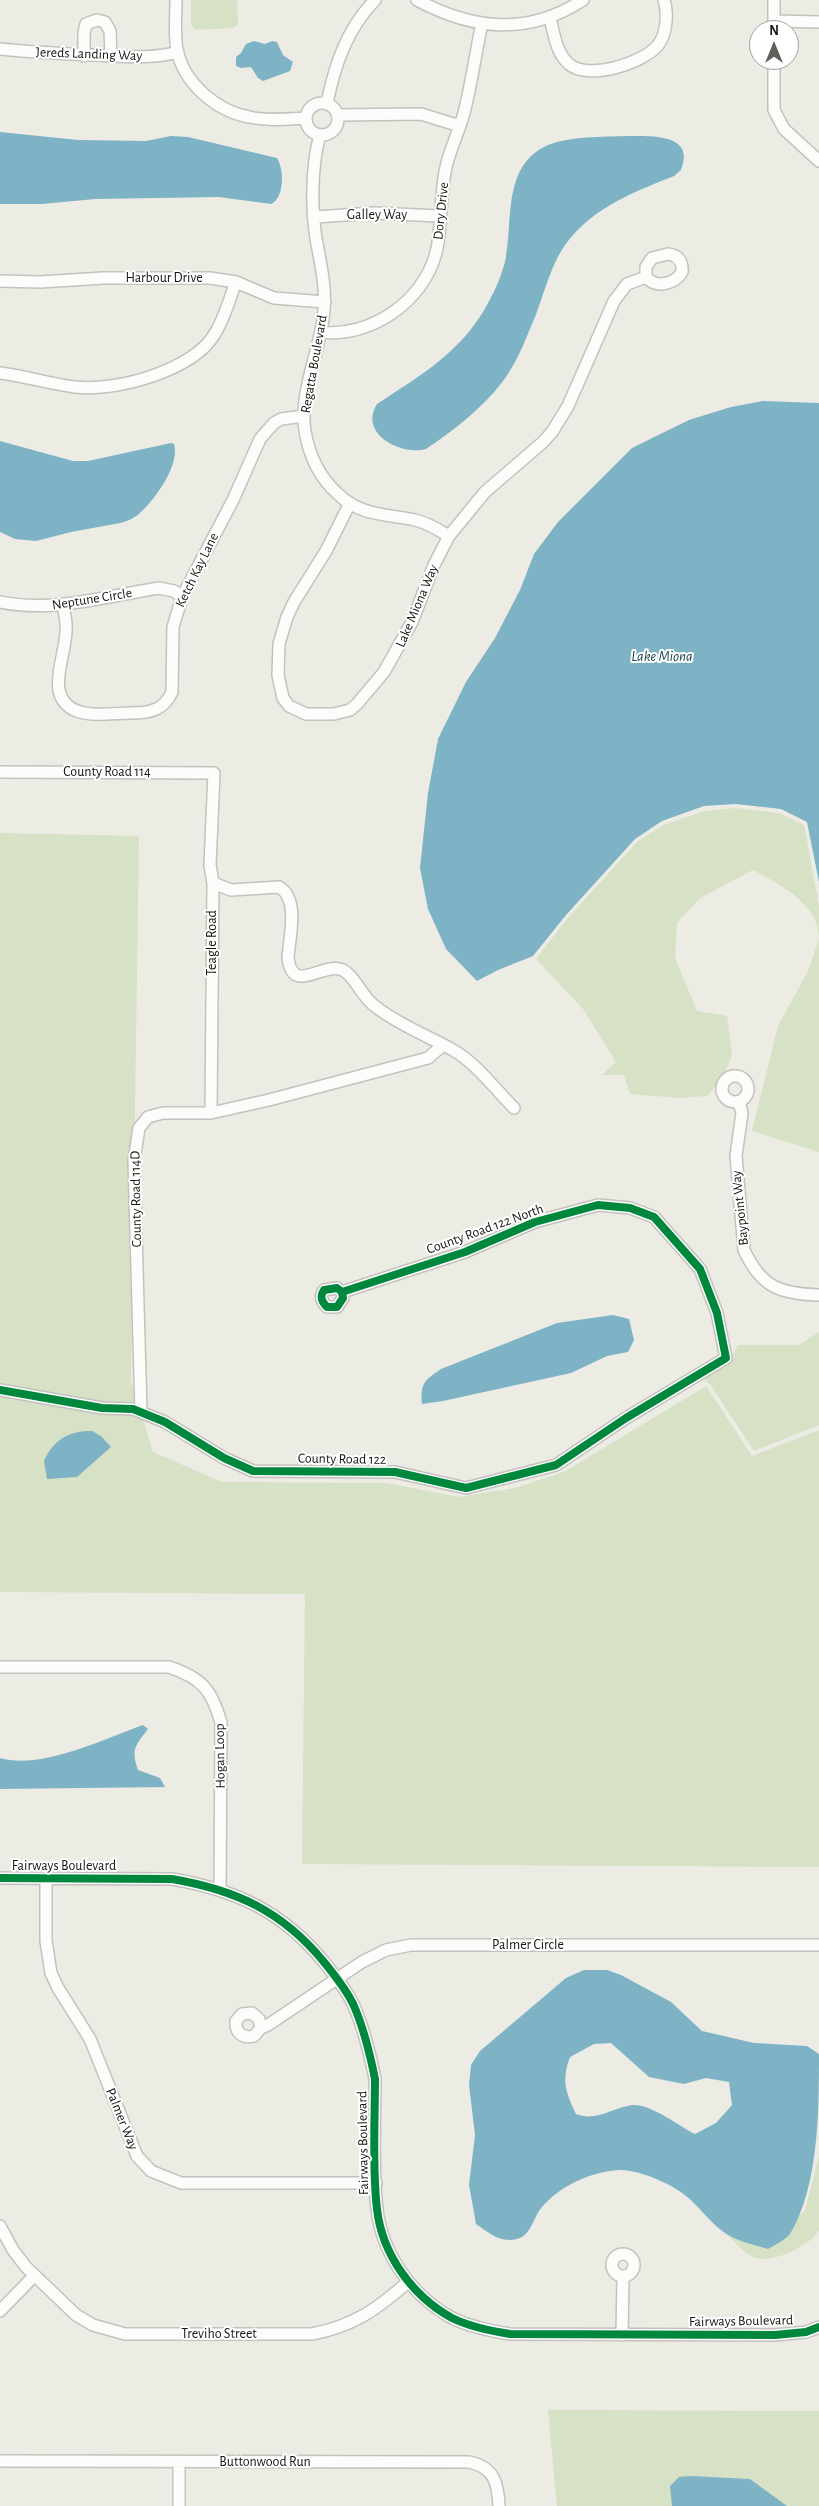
<!DOCTYPE html>
<html>
<head>
<meta charset="utf-8">
<style>
  body { margin:0 }
  #map { position:relative; width:819px; height:2506px; overflow:hidden; background:#ecebe4; font-family:"Alegreya Sans",sans-serif }
  canvas { display:block }
  .north { position:absolute; left:749px; top:20px; width:50px; height:50px; box-sizing:border-box; background:#fff; border:1px solid #a1a19f; border-radius:50%; rotate:0deg; font-size:14px; font-weight:700; line-height:20px; text-align:center; color:#151410 }
  .north::after { content:''; display:block; margin:auto; width:18px; height:22px; background:#605f5a; clip-path:polygon(50% 0,100% 100%,50% 72%,0 100%) }
</style>
</head>
<body>
<div id="map">
<canvas width="819" height="2506"></canvas>
<div class="north">N</div>
</div>
<script>
const g = document.querySelector('canvas').getContext('2d');
g.lineJoin = 'round';
function fillPath(path, color) { g.fillStyle = color; g.fill(path, 'evenodd'); }
function strokePath(path, color, width, dash) { g.strokeStyle = color; g.lineWidth = width; g.lineCap = dash ? 'butt' : 'round'; g.setLineDash(dash || []); g.stroke(path); }
function drawText(font, color, halo, rows, align = 'center') {
  g.font = font + ' "Alegreya Sans",sans-serif'; g.lineWidth = 4; g.setLineDash([]); g.textBaseline = 'middle'; g.strokeStyle = halo; g.fillStyle = color; for (const [text, x, y, turn = 0] of rows) {
    g.save(); g.translate(x, y); g.rotate((+turn || 0) * Math.PI / 180); g.textAlign = isNaN(turn) ? turn : align; if (halo) g.strokeText(text, 0, 0); g.fillText(text, 0, 0); g.restore();
  }
}
fillPath(new Path2D(`
  M191 0H237L238 24 234 28 196 30 191 25Z
  M736 808 779 813 804 825 819 905V935C817 929 817 922 813 916 801 895 774 881 753 870L700 898 677 923 675 958 697 1011 727 1016 732 1056 722 1079 707 1096 680 1098 630 1094 624 1075H602L616 1062 583 1009 536 959 568 918 637 842 663 825 705 811Z
  M0 833 139 836 131 1381 153 1452 222 1482 386 1483 459 1497 515 1488 566 1471 706 1386 752 1456 819 1430V1867L302 1864 305 1594 0 1592Z
  M819 939V1152L752 1131 778 1026 808 971Z
  M819 1332V1425L754 1451 710 1384 702 1377 729 1361 738 1345H799Z
  M819 2156V2230C810 2246 771 2265 753 2257 743 2252 734 2241 726 2234L768 2249 805 2210Z
  M548 2410 819 2411V2506H557Z`), '#d6e1c6');
fillPath(new Path2D(`
  M254 41 265 44 272 41 277 42 283 55 293 62 290 71 263 81 258 78 251 67 241 68 236 66V57L241 53 246 44Z
  M0 132 78 140 146 141 171 136 188 137 277 158C284 169 285 198 271 204L219 197 95 199 42 204H0Z
  M627 136C650 136 696 133 681 170L674 176C637 191 601 204 573 235 552 258 546 289 535 317 526 338 517 363 503 381 483 408 454 430 426 449 402 456 358 434 377 404 421 375 462 352 488 303 496 289 503 272 506 257 513 217 503 165 548 145 571 136 602 137 627 136Z
  M763 401 819 403V882L807 822 781 809 736 804 704 806 662 821 635 839 566 915 533 956 498 970 477 981 446 949 428 909 420 868 428 793 438 739 466 682 495 638 520 590 534 554 558 522 632 448 689 420 731 407Z
  M0 441 73 461H88L171 443 174 444C180 465 156 498 141 512 135 518 128 521 120 523L71 532 36 541 15 539 0 532Z
  M613 1315 629 1319 634 1340 628 1352 607 1356 571 1373 443 1401 422 1404C420 1383 425 1380 441 1369L557 1323Z
  M92 1431 101 1436 111 1447 77 1477 47 1479 44 1461C53 1440 70 1430 92 1431Z
  M143 1725 148 1729C135 1746 131 1749 138 1770L160 1778 165 1787 0 1789V1758C41 1770 104 1739 143 1725Z
  M584 1970H607L621 1975 671 2002 702 2031 754 2043 807 2046 819 2054C819 2110 819 2186 790 2234 785 2240 775 2245 768 2249 755 2245 736 2241 725 2233 710 2223 700 2207 686 2196 672 2184 638 2169 619 2170 591 2172 561 2185 542 2207 533 2217 532 2235 517 2239 500 2243 489 2233 476 2224L469 2185 475 2135 469 2085 471 2065 480 2051 566 1978ZM611 2043 649 2077 684 2084 706 2078 729 2082 732 2105 716 2123 695 2134C679 2126 650 2103 632 2105 612 2108 596 2122 576 2114 566 2092 561 2081 570 2057L594 2044Z
  M690 2476 750 2479 787 2506H672L670 2486 679 2477Z`), '#7db3c4');
const minor = new Path2D(`
  M176 0C176 16 174 34 177 50 184 83 216 111 249 117 267 121 287 119 306 118
  M417 0C473 30 528 36 583 0
  M774 0V30
  M550 18C554 33 556 53 569 64 588 81 644 63 658 45 667 34 668 12 664 0
  M774 21 819 22
  M0 49C38 53 75 54 112 56 134 57 157 58 178 52
  M84 56V33L86 24 97 20 105 22 110 31 111 56
  M774 60V110L784 129 819 161
  M327 103C335 64 347 29 375 0
  M306 119a16 16 0 1 1 32 0a16 16 0 1 1-32 0Z
  M338 115 421 114 460 126
  M320 135C311 166 311 212 317 244 322 270 327 293 323 319 318 355 299 395 305 431 309 455 320 478 338 494 360 516 387 514 415 520 428 523 439 530 449 536
  M315 217 374 213 439 216
  M668 254C678 255 683 261 682 272 675 284 656 289 646 277V267L652 258Z
  M0 281 40 282 103 278H210L236 282 274 298 325 302
  M321 332C370 338 423 302 436 253 443 224 439 193 447 163 452 144 461 127 465 109 472 80 476 51 482 23
  M0 373C25 376 50 384 75 387 115 392 192 371 214 335 224 320 229 300 236 282
  M350 503 326 551 294 602 287 617 279 644 278 675 283 698 289 706 306 714H334L350 710 357 704 384 672 412 622 434 565 449 536 485 492 543 442 552 432 568 406 614 301 627 284 646 277
  M0 602C53 613 107 596 159 588L174 591 182 597
  M63 604C64 613 67 622 66 631 66 656 43 698 77 711 93 717 115 713 131 713 150 713 164 710 172 692L173 627 182 597 233 500 260 439 274 423 281 419 304 416
  M0 772 214 773 210 865 213 883 211 1113
  M213 883 231 890 279 887C300 899 289 938 288 958 293 998 326 957 346 972 358 982 363 998 376 1007 399 1025 428 1036 453 1050 476 1063 495 1089 514 1108
  M722 1089a13 13 0 1 1 26 0a13 13 0 1 1-26 0Z
  M739 1102 742 1113 736 1156 744 1250C761 1287 780 1294 819 1295
  M0 1390 102 1408 133 1409 165 1422 224 1458 253 1471 395 1472 466 1488 556 1465 626 1418 726 1358 717 1313 700 1269 654 1217 630 1208 598 1205 535 1222 465 1252 342 1292 337 1288 324 1290C319 1297 322 1302 327 1307H337L343 1298 342 1292
  M141 1412 134 1161 139 1128 148 1117 163 1113H211L269 1100 428 1058 443 1045
  M0 1667H169C202 1678 212 1690 221 1723L220 1890
  M0 1878 172 1879C236 1890 282 1911 324 1962 335 1976 347 1990 354 2006 364 2029 370 2054 375 2079 375 2120 372 2168 377 2209 382 2254 412 2296 452 2318 470 2327 491 2331 510 2334L775 2335 806 2332 819 2327
  M46 1878V1941L51 1973 58 1988 90 2039 137 2156 151 2171 181 2183H376
  M261 2028 259 2019 252 2013 242 2014 236 2021C235 2033 243 2039 254 2036L261 2028 268 2025 362 1962 386 1950 411 1945H819
  M0 2226 13 2250 26 2267 76 2315 93 2325 125 2334H312C354 2326 377 2309 408 2282
  M612 2265a11 11 0 1 1 22 0a11 11 0 1 1-22 0Z
  M0 2311 34 2276
  M622 2335 623 2276
  M0 2461 469 2462C494 2467 498 2483 499 2506
  M179 2506V2462`);
strokePath(minor, '#c3c2be', 14);
strokePath(minor, '#fcfcfb', 11);
strokePath(new Path2D(`
  M0 1390 102 1408 133 1409 165 1422 224 1458 253 1471 395 1472 466 1488 556 1465 626 1418 726 1358 717 1313 700 1269 654 1217 630 1208 598 1205 535 1222 465 1252 342 1292 337 1288 324 1290C319 1297 322 1302 327 1307H337L343 1298 342 1292
  M0 1878 172 1879C236 1890 282 1911 324 1962 335 1976 347 1990 354 2006 364 2029 370 2054 375 2079 375 2120 372 2168 377 2209 382 2254 412 2296 452 2318 470 2327 491 2331 510 2334L775 2335 806 2332 819 2327`), '#00873e', 8);
drawText('14px', '#151410', '#fff', [
  ["Jereds Landing Way",89,54,2],
  ["Dory Drive",441,211,-84],
  ["Galley Way",377,215],
  ["Harbour Drive",164,278],
  ["Regatta Boulevard",314,364,-80],
  ["Ketch Kay Lane",197,570,-64],
  ["Neptune Circle",92,599,-9],
  ["Lake Miona Way",417,606,-67],
  ["County Road 114",107,772],
  ["Teagle Road",212,943,-90],
  ["County Road 114D",136,1199,-91],
  ["Baypoint Way",740,1208,-96],
  ["County Road 122 North",485,1229,-20],
  ["County Road 122",342,1459,1],
  ["Hogan Loop",220,1756,-91],
  ["Fairways Boulevard",64,1866],
  ["Palmer Circle",528,1945],
  ["Palmer Way",122,2119,68],
  ["Fairways Boulevard",363,2143,-91],
  ["Fairways Boulevard",741,2321,-1],
  ["Treviho Street",219,2334],
  ["Buttonwood Run",265,2462]
]);
drawText('italic 15px', '#1e424e', '#fff', [
  ["Lake Miona",662,656]
]);
</script>
</body>
</html>
